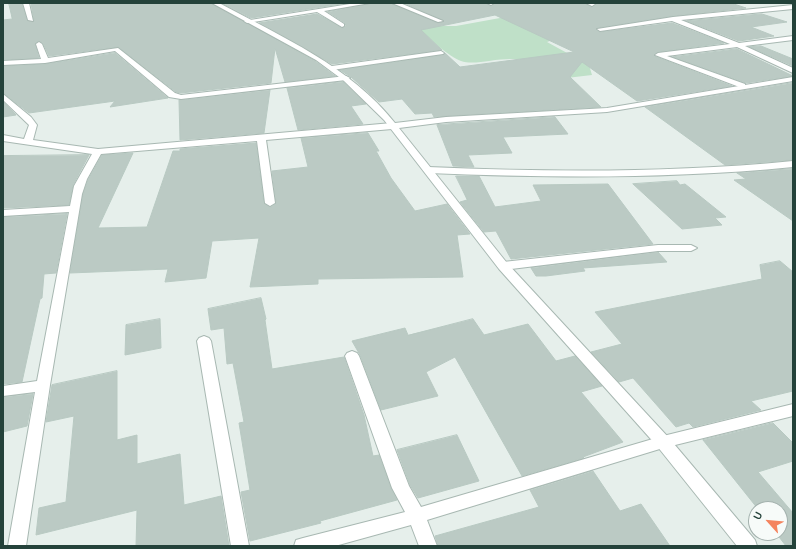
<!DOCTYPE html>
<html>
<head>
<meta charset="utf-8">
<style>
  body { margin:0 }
  #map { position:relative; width:796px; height:549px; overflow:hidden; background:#e6efeb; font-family:Karla,sans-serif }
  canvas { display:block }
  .frame { position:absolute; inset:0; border:4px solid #24423a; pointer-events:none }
  .north { position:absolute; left:748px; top:501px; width:40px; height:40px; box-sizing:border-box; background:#f7fbf9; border:1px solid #a3b1ad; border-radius:50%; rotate:297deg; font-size:11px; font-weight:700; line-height:16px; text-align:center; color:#24423a }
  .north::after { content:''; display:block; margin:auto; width:14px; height:18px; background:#f4845f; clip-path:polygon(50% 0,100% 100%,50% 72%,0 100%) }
</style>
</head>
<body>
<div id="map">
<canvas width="796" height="549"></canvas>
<div class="frame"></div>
<div class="north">U</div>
</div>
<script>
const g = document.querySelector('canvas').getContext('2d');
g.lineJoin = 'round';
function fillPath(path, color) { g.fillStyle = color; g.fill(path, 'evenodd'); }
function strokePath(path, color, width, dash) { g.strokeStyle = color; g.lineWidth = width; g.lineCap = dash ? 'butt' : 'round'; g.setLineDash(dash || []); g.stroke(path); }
fillPath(new Path2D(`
  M522 14 564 36 547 42 589 65 592 75 558 79C530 60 523 56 489 61 481 62 469 64 461 61 449 57 429 38 419 29L432 26H456Z`), '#bfe0c8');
const building = new Path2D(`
  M9 3H22L27 20 33 22 34 21 31 3H211L315 61 335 76 285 82 275 48 271 83 181 93 176 92 118 47 49 56 43 43 38 41 35 44 39 58 3 60V20L12 19Z
  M222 3H347L251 18Z
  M371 3H391L438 23 444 21 404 3H486L490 6 495 3H585L591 7 596 5V3H731L746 8 673 16 597 28 596 29 600 32 672 23 724 43 658 52 654 56 732 86 637 101 582 62 570 77 601 107 434 117 432 113 415 114 402 99 379 102 351 77 340 70 443 55 445 53 460 67 574 52 495 15 421 30 442 50 332 64 259 23 317 14 343 28 346 26 345 23 328 12Z
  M762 14 787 22 751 27 774 36 739 41 687 21Z
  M761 46 793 59V66L750 47Z
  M737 49 793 76 746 83 673 57Z
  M115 53 168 98 110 107 115 101 29 113 3 93V66L45 64Z
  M343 82 366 104 351 106 363 124 298 130 287 88Z
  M793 83V160L725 165 645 107Z
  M270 90 264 133 180 140 179 100Z
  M3 102 16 115 3 117Z
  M555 117 568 134 503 137 512 153 468 155 474 167 453 166 437 125Z
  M368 133 379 151H376L391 178 415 211 447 204 470 234 457 235 463 277 318 279V284L250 287 259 238 212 241 206 278 165 282 168 269 70 273 83 194 88 180 102 155 133 153 98 228 147 227 173 151H180V149L256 143 264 203 271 207 276 203 272 171 308 167 301 138Z
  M89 155 73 185 69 205 3 208V156Z
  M793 169V221L734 180 746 179 737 173Z
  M456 176H479L495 207 541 201 533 185 608 184 653 244 511 259 496 231 484 232 460 202 467 200Z
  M677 181 680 185 685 184 726 217 715 218 722 225 682 229 633 184Z
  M67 214 56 273 44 274 42 298 40 299 22 382 3 384V217Z
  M658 252 667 262 583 268 585 271 546 276H536L531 268Z
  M780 261 793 272V391L751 401 761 410 693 427 689 423 676 427 633 378 619 382 591 352 622 344 595 312 762 279 760 265Z
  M261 298 266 319 265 320 272 369 344 357 364 415 373 456 379 455 391 488 397 500 320 521 321 523 250 541 241 492 250 490 239 423 244 422 233 363 227 364 224 328 211 330 208 309Z
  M160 319 161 348 125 355 126 325Z
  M473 319 484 335 528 324 556 361 575 356 602 386 581 392 623 442 583 457 584 458 522 476 455 357 426 372 438 396 381 410 360 355 352 341 405 328 408 335Z
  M117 371V440L137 435V464L180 454 184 505 221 496 229 546H136L137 510 36 535 39 508 66 502 74 416 46 422 52 385Z
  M33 394 27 426 3 432V397Z
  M773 423 793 443V461L758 472 793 513V546H786L776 533H780V509H758L703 440Z
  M457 435 479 481 418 498 410 485 397 450Z
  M593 471 620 511 641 504 670 546H438L435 536 539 507 530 490Z`);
fillPath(building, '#bbcac4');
strokePath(building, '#b8c9c2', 1);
const minor = new Path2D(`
  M23 3H29L33 21 28 20Z
  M356 3H370L324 11 344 24V26L342 27 317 12 247 23 244 21Z
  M392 3H400L443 21 438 22Z
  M487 3H494L491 5Z
  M586 3H594L595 4 592 6Z
  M793 5V9L681 20 739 43 793 36V40L745 46 793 68V73L737 47 667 56 745 84V88H742L655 55 658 53 730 44 672 21 600 31 597 29 673 17Z
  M39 42 42 44 48 58 118 48 175 93 181 95 346 76 350 78 346 80 181 99 169 97 115 51 45 63 3 65V61L41 59 36 44Z
  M441 51 444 53 443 54 332 70 328 68 332 66Z
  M3 94 31 117 37 125 33 140 98 149 392 123 396 126 392 129 266 140 275 203 270 206 265 203 257 141 101 154 87 179 82 194 50 385 26 546H8L35 392 3 396V386L37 381 69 212 3 216V210L70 206 74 186 92 154 3 141V135L24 139 29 125 3 100Z
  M793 161V167C671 179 550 178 428 173L423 170 428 167C550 172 671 173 793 161Z
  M658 245H691L697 248 691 251H658L503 270 497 266 503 262Z
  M204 336 209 338 211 341 249 546H231L197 341 199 338Z
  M352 351 357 353 359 356 409 486 421 507 663 436 793 404V416L663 448 427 520 437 546H419L411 525 335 546H294L296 540 303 538 405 512 392 488 345 356 347 353Z`);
const tertiary = new Path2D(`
  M212 3H219C282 37 350 66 395 123L446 117 607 108 793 77V81L607 112 446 122 399 128 507 263 669 438 755 540 757 546H737L657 446 499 269 384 120 343 80 316 60Z`);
strokePath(minor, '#a8b8b2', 2);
strokePath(tertiary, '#a8b8b2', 2);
fillPath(minor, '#fff');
fillPath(tertiary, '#fff');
</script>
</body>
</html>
